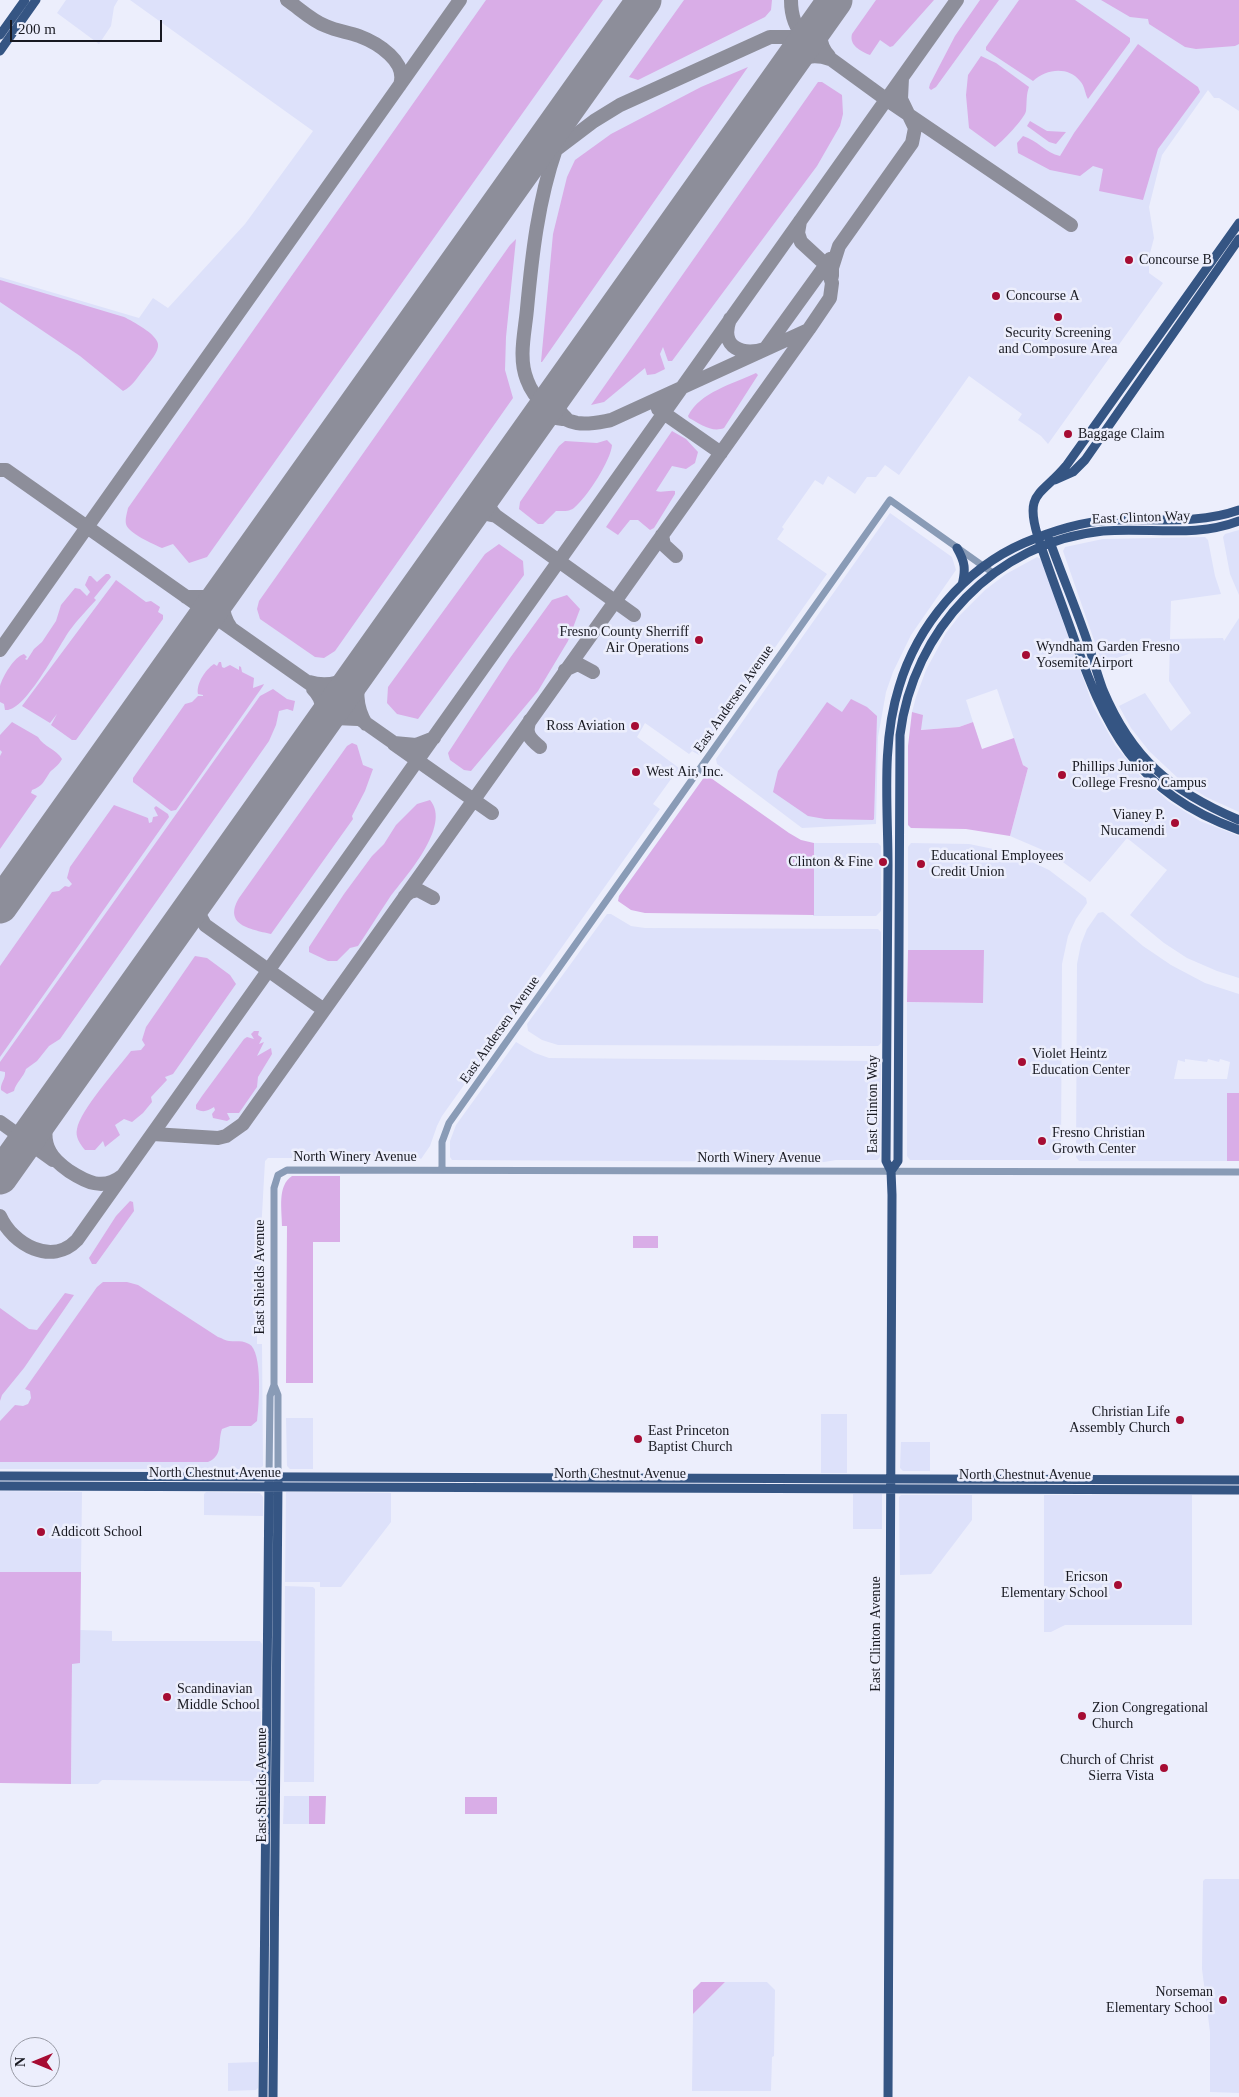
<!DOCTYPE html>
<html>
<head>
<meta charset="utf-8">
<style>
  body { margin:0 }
  #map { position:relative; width:1239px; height:2097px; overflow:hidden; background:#eceefc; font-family:"Times New Roman",serif }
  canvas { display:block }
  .north { position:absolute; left:10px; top:2037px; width:50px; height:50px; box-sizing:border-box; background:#eceefc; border:1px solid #9799a4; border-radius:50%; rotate:270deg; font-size:14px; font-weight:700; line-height:20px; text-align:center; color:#181921 }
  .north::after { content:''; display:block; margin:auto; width:18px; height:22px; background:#a60c33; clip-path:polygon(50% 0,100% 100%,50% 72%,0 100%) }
  .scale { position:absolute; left:10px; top:20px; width:152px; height:22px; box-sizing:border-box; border:2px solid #181921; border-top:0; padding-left:6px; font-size:15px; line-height:18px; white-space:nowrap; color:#181921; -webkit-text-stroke:4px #eceefc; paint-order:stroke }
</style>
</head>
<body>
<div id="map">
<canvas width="1239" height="2097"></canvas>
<div class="north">N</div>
<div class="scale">200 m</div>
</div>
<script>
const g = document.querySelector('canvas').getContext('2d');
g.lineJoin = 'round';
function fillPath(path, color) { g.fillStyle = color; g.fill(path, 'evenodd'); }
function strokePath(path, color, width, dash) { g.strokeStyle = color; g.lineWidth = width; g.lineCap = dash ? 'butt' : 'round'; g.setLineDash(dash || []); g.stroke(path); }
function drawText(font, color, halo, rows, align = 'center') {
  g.font = font + ' "Times New Roman",serif'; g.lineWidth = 5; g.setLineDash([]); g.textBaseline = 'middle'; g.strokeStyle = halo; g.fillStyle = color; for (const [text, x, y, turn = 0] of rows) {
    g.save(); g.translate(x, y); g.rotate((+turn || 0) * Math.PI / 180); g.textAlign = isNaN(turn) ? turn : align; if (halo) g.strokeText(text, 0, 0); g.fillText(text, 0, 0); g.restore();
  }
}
fillPath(new Path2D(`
  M66 0H118L114 7 111 26 99 44 57 13Z
  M130 0H1239V111L1219 98H1214L1208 90 1162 155 1149 207 1154 238 1149 257V273L1163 283 1048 444 1041 436 1018 420 1022 414 969 376 899 475 885 465 876 477H867L855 494 828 476 823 485 815 480 782 527 784 529 777 539 827 574 699 755 692 751 689 754 645 723 637 737 679 768 653 804 660 809 442 1116 437 1126 430 1146 421 1159 413 1154 315 1158H268L265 1161 261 1232 262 1332H257V1344H262L263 1466 259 1469H0V277L139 318 153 298 168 308 245 224 313 131Z
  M890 513 952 557 956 570 911 635 893 672 886 692 878 737 876 824 802 828 717 764 716 759Z
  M1239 530V595L1230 574 1223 537 1225 534Z
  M1205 537 1208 540 1215 576 1221 594 1171 601 1170 639 1223 638 1224 641 1239 618V812L1206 797 1181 781 1149 751 1131 728 1119 706 1145 693 1171 731 1191 713 1169 681 1170 640 1102 663 1063 551 1065 547 1103 539Z
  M1037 557 1041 559 1093 706 1115 745 1141 777 1168 801 1200 821 1239 836V978L1217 971 1187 958 1164 943 1130 915 1167 870 1127 838 1090 882 1052 854 1010 836 1028 768 1023 765 997 689 966 700 973 722 959 727 920 730 912 712 916 697 926 670 946 633 960 615 985 590 1006 574Z
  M814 843H878L881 846V911L876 916H813Z
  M911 843 969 844 1013 853 1049 870 1086 898 1087 903 1076 919 1068 936 1062 964 1061 1157 1057 1160H910L907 1156V1002L983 1003V950H908V847Z
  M1103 912 1143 946 1171 965 1205 983 1239 994V1093L1227 1094V1161H1079L1076 1157 1077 964 1081 944 1087 929 1098 913ZM1185 1059 1207 1062 1208 1059 1219 1062 1220 1059 1230 1062 1227 1079H1174L1178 1060 1185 1062Z
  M607 914H611L631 926 645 928 878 929 881 932V1043L878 1046 558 1045 542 1040 528 1031 527 1024Z
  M516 1042 535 1053 549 1058 878 1061 881 1064 880 1157 877 1160H836L824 1162 452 1160 450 1157V1141L456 1125Z
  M821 1414H847V1473H821Z
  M286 1418H313V1469H290L287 1466Z
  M901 1442H930V1471H903L900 1468Z
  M0 1491 82 1492 81 1572H0Z
  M206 1492 260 1493 263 1497V1516L204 1515V1494Z
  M286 1492 391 1493V1522L341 1587H320V1582H285Z
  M853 1494H882V1529H853Z
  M901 1495H972V1520L931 1574 900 1575 899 1497Z
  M1044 1495H1192V1625H1065L1051 1632H1044Z
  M285 1586 313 1587 315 1589 314 1782H284Z
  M80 1630 112 1631V1641H260L262 1644 261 1731 260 1732 261 1782 257 1785H253L250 1781 102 1780 98 1784H71L72 1663H80Z
  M284 1796H309V1824H283Z
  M1205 1879H1239V2093L1210 2092V2032L1202 1969 1203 1881Z
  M725 1982H767L775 1990 774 2056 772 2057 771 2091H692L693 2014Z
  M258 2062V2088L256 2090 228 2091V2063Z`), '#dde1fa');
fillPath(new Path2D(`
  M486 0H603L207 557 189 563 173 544 162 548C153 544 128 533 126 524 125 519 127 513 128 508Z
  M684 0H772L771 10 765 17 638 80 629 77Z
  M876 0H934L893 46 890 47 880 40 870 55C860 51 849 45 852 34Z
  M980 0H999L936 87 931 90 929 88 930 84 955 36Z
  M1019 0H1075L1130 38V42L1088 99C1085 95 1085 86 1080 81 1068 66 1046 69 1033 81L986 50V47Z
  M1101 0H1239V44L1235 46 1196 49 1185 47 1149 24 1148 19 1130 17Z
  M1138 44 1198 87 1200 92 1158 149 1143 200 1099 191 1103 169 1093 166 1080 176 1050 170 1018 153 1017 143 1023 136C1037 140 1046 153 1060 156L1074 133Z
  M981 56 996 63 1029 87C1026 95 1027 102 1026 111 1025 118 1001 143 995 147L969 128 966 95 968 75Z
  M748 67 542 362H541L553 234 567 177 575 160 611 134 701 87Z
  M818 82H822L842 95 843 114 840 126 817 166 672 361H668L663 347 660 354 665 369 655 374 647 375 645 368 604 402 591 405Z
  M1030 121 1047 131 1066 132 1056 144 1049 142 1027 126Z
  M516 239 506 337 505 370 513 398 335 651 324 658 315 657 260 619 257 609 259 601 510 245Z
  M0 280 124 317C132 321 157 334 158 344 159 352 150 361 145 368 138 376 133 386 123 391L80 356 0 302Z
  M756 373 758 375 724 428C712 433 700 424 689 418L688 416C700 392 733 384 756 373Z
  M672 431 686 439 698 452 695 463 686 469 672 466 656 491C662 493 668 490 675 491V494L654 528 650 530 638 520H630L618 535 606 527Z
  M607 440 612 445C611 460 587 497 575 507 570 512 563 511 556 511L543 524H538L519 509 520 502 559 446 565 441 597 443Z
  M499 544 523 561 524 575 418 719 397 714 387 703 388 687 485 554Z
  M106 574H109L111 577 94 598 96 600C87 610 78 619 70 630 59 645 25 713 5 710L4 704 0 702C0 697 0 690 0 686 3 676 14 657 24 654L27 657 25 659 27 660 34 649 42 642 56 621 61 605 75 588 80 589 87 596 90 592 85 585 89 576H91L97 582Z
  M116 580 146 602 151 601 160 607 158 612 163 615V619L76 740H72L51 725 57 714 50 723 22 706Z
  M567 595 580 609 568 641 538 691 471 771 464 770 450 760 448 753 510 658 552 600Z
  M219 662H221L222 667 224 668 230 665 239 670V666L241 667 242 672 254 678 253 688 264 684 263 686 176 810 171 811 133 782V778L185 704 192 702 198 696H203V695L198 694C196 684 205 670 214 664L217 666Z
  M273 689 287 699 295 701 293 711 287 709 279 711 276 725 269 741 60 1039 49 1046 37 1061 26 1069C24 1077 16 1082 14 1091L7 1094 1 1090C0 1083 6 1079 5 1072L0 1071V1062L260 696Z
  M851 699 867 707 877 716 874 819 873 820 825 819 808 816 773 792 778 771 827 702 842 712Z
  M912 712 923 715 921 730 959 727 973 722 982 749 1014 738 1023 765 1028 768 1010 836 966 829 911 828 908 825V746Z
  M12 722 38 737C44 747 56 749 62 759 59 765 54 768 50 772 44 781 43 786 32 790L31 793 37 796 0 849V756L2 752 0 750V735Z
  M352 743 357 745 363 765 373 769 365 791 352 816 353 819 271 934C250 929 223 925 239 898L347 746Z
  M705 776H708L789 833 801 840 814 843V915L645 913 631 910 618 901 619 896Z
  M430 800C452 826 405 877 390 897 379 913 369 930 358 946L350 948 337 961H328L309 952V947L344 894 372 856 384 844 396 825 417 804Z
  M114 805 148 818 149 823 152 822 153 817 158 816 154 808 156 806 168 814 169 817 0 1057V966L52 892 59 891 65 886 69 887 72 884 67 878 70 867Z
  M908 950H984L983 1003 907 1002Z
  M195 956 207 958 230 975 236 984 173 1074 165 1077 167 1080 151 1097 152 1102 143 1113 132 1122 124 1119 115 1125 120 1135 105 1147 103 1141 95 1150H85C80 1144 75 1137 77 1129 80 1110 118 1068 131 1051L141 1050 145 1045 142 1040 146 1027Z
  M254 1031H259L258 1035 262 1038 259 1044 264 1042 257 1056 271 1048 272 1054 258 1077 257 1087 239 1113H227L230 1119 227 1121 213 1118 212 1114 215 1110 214 1107C207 1111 204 1113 196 1109V1105L202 1096 244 1039 247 1037 254 1039 251 1034Z
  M1227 1093H1239V1161H1227Z
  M292 1176H340V1242H313V1383H286L287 1226H282C282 1209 277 1186 292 1176Z
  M130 1201 133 1202 134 1211 96 1264H92L89 1258 116 1216Z
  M633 1236H658V1248H633Z
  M103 1282H127L138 1285 218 1337C222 1338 226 1341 229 1341 236 1342 242 1340 249 1344 263 1351 259 1406 257 1421L251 1426H230L222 1429C217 1443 224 1455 208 1462H0V1421L15 1405 23 1406 28 1404 31 1398 30 1391 25 1389 97 1287Z
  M65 1293 74 1295 24 1368 2 1395 0 1401V1308L29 1329 37 1330Z
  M0 1572H81L80 1663 72 1664 71 1784 0 1783Z
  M309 1796H326L325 1824H309Z
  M465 1797H497V1814H465Z
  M701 1982H725L693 2014V1990Z`), '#d9ade7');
strokePath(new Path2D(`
  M287 0C299 8 312 21 326 26 337 31 348 32 359 36 378 43 408 62 400 85
  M791 0C791 17 796 28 806 41L887 100 1071 225
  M829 56C812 38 824 18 835 0
  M590 77C578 100 565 124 556 149 538 201 532 255 527 309 525 332 518 358 527 380 534 400 556 419 577 423 589 425 600 422 611 420L808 330
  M780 78C795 61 806 51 830 59
  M504 198 557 149 594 121 620 105 770 37H793L806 41
  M832 276V268L839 246 912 143 915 128 901 99 902 78
  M730 319C719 348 743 356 765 349L830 259
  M563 384C558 397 554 408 566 418
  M658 409 721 453
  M535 424 550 417 563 419
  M0 470H6L394 743 416 745 434 738
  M491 485C488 497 486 507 496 516L634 615
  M465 521 482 513 496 516
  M662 535 664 545 676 556
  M225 588C221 603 222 616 231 628
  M186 597H206L225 588
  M0 650 460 0
  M361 669C356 689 355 706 366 724
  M565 670 578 664 593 672
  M309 682C328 688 348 682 361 669
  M313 689C325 701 323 713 319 727
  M530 720C524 733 530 739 540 747
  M319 727 335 718 358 719
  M394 744 492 813
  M201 894 198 912 205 925 324 1010
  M405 896 410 892 418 890 433 898
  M53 1103C47 1118 41 1136 50 1152 54 1160 62 1166 69 1171 86 1182 103 1191 122 1176
  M0 1122 53 1160
  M153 1134 218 1138 226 1136 243 1124 809 329 830 298 832 283 826 265 801 242 798 233 800 221
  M0 1216C13 1245 52 1266 77 1240L957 0`), '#8d8e9a', 14);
strokePath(new Path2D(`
  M0 906 644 0
  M0 1177 835 0`), '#8d8e9a', 35);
strokePath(new Path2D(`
  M442 1170V1142L449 1123 890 500 993 573
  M274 1385 278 1395V1477
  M269 1477 270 1396 274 1385V1188L278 1175 287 1170 1239 1172`), '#899bb6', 7);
strokePath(new Path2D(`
  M0 35 25 0
  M0 51 36 0
  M1239 223 1066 466C1041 496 1024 492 1038 537 1048 568 1060 599 1071 630 1105 728 1135 793 1239 830
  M1055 480 1073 472 1085 460 1239 239
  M1049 539C1060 570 1073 601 1084 632 1091 651 1096 671 1103 690 1132 759 1171 791 1239 820
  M957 548C965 562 966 569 962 585
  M891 1171 898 1161 900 735C913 630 995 542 1103 531 1148 527 1196 538 1239 521
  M0 1476 1239 1480
  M0 1486 1239 1490
  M263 2097 269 1482
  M273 2097 278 1482
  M888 2097 892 1195 891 1171 886 1161C887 1062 887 964 888 865 888 807 881 744 899 687 917 626 964 569 1024 543 1052 531 1080 522 1110 520 1154 518 1197 525 1239 510`), '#355583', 9);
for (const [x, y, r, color] of [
  [1129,260,5,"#a60c33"],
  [996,296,5,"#a60c33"],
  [1058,317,5,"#a60c33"],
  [1068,434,5,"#a60c33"],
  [699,640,5,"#a60c33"],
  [1026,655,5,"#a60c33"],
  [635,726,5,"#a60c33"],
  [636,772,5,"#a60c33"],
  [1062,775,5,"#a60c33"],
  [1175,823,5,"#a60c33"],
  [883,862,5,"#a60c33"],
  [921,864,5,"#a60c33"],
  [1022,1062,5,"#a60c33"],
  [1042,1141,5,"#a60c33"],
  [1180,1420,5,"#a60c33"],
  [638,1439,5,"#a60c33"],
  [41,1532,5,"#a60c33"],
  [1118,1585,5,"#a60c33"],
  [167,1697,5,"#a60c33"],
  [1082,1716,5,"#a60c33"],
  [1164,1768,5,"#a60c33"],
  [1223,2000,5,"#a60c33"]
]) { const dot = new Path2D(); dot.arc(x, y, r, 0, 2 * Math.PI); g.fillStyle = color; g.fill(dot); strokePath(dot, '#eceefc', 2); }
drawText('14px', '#181921', '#eceefc', [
  ["Concourse B",1139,260],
  ["Concourse A",1006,296],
  ["Security Screening",1058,333,"center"],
  ["and Composure Area",1058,349,"center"],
  ["Baggage Claim",1078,434],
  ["Fresno County Sherriff",689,632,"right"],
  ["Air Operations",689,648,"right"],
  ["Wyndham Garden Fresno",1036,647],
  ["Yosemite Airport",1036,663],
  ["Ross Aviation",625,726,"right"],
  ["Phillips Junior",1072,767],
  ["College Fresno Campus",1072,783],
  ["West Air, Inc.",646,772],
  ["Vianey P.",1165,815,"right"],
  ["Nucamendi",1165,831,"right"],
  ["Educational Employees",931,856],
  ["Credit Union",931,872],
  ["Clinton & Fine",873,862,"right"],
  ["Violet Heintz",1032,1054],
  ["Education Center",1032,1070],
  ["Fresno Christian",1052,1133],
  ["Growth Center",1052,1149],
  ["Christian Life",1170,1412,"right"],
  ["Assembly Church",1170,1428,"right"],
  ["East Princeton",648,1431],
  ["Baptist Church",648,1447],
  ["Addicott School",51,1532],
  ["Ericson",1108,1577,"right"],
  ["Elementary School",1108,1593,"right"],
  ["Scandinavian",177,1689],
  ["Middle School",177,1705],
  ["Zion Congregational",1092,1708],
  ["Church",1092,1724],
  ["Church of Christ",1154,1760,"right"],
  ["Sierra Vista",1154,1776,"right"],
  ["Norseman",1213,1992,"right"],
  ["Elementary School",1213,2008,"right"]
], 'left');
drawText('14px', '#181921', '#eceefc', [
  ["East Clinton Way",1141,518,-2],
  ["East Andersen Avenue",734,699,-55],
  ["East Andersen Avenue",500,1030,-55],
  ["East Clinton Way",873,1104,-90],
  ["North Winery Avenue",355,1157],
  ["North Winery Avenue",759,1158],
  ["East Shields Avenue",260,1277,-90],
  ["North Chestnut Avenue",215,1473],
  ["North Chestnut Avenue",620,1474],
  ["North Chestnut Avenue",1025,1475],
  ["East Clinton Avenue",876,1634,-90],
  ["East Shields Avenue",262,1785,-90]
]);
</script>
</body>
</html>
